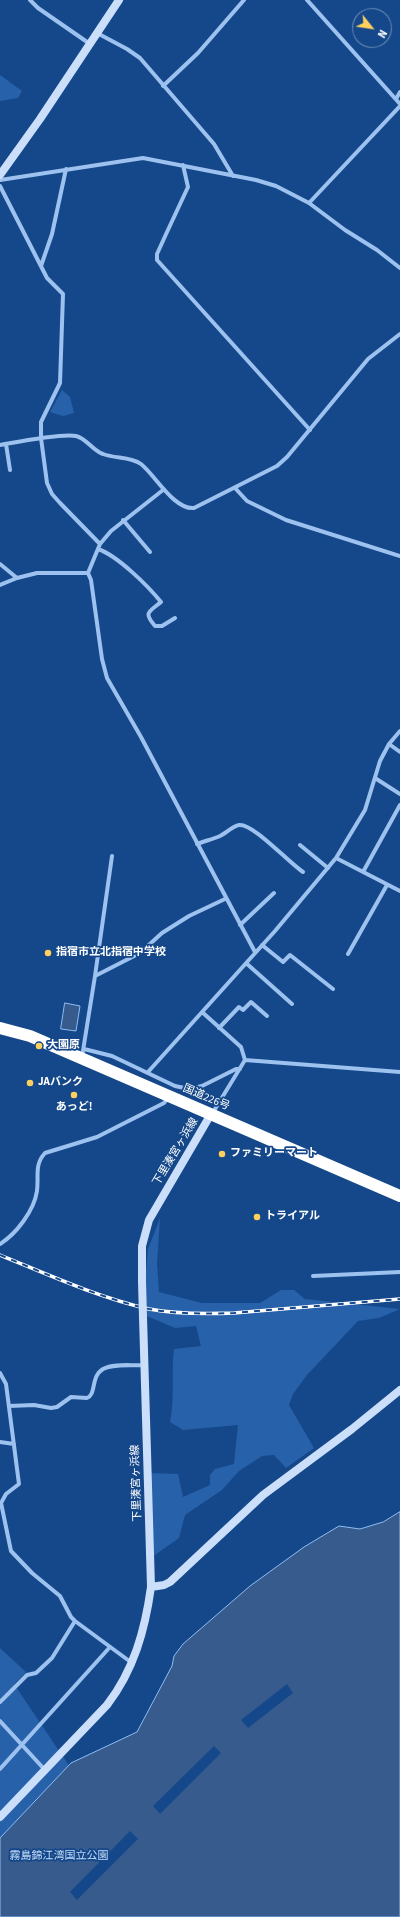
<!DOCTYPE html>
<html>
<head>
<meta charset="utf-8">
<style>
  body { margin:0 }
  #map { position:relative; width:400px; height:1917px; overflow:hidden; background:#15488a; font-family:"Source Sans 3",sans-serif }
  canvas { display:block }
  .north { position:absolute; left:352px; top:8px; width:40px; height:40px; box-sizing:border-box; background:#15488a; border:1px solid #7391b9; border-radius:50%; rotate:120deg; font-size:11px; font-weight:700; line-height:16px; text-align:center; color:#fff }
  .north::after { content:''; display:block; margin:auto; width:14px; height:18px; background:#ffd15c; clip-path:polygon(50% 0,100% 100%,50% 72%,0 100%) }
</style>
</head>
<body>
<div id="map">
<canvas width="400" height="1917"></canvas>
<div class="north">N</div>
</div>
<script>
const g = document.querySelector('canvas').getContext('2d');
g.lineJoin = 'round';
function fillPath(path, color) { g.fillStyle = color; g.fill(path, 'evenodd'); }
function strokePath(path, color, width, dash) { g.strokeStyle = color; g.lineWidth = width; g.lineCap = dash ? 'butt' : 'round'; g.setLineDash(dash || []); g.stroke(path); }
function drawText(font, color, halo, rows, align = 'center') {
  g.font = font + ' "Source Sans 3","Noto Sans JP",sans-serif'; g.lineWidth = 3.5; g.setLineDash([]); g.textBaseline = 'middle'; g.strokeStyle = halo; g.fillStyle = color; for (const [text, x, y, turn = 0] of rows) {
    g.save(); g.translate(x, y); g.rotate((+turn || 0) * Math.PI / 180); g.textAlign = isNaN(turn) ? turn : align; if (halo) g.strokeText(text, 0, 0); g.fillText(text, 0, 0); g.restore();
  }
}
fillPath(new Path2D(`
  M0 75 22 91 18 98 0 101Z
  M62 390 70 397 74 413 63 416 50 412Z
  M160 1218 157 1264 159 1292 202 1303H260L281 1290H294L305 1299 400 1309 379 1318 358 1321 307 1375 293 1394 289 1405 314 1448 286 1468 274 1455 262 1456 239 1471 222 1490 185 1515 179 1538 152 1557 150 1473 178 1474 183 1497 210 1485V1475L215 1469 234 1464 238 1425 183 1430 170 1422C175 1398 171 1374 174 1349L201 1346 196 1326 175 1328 142 1314 148 1249Z
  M0 1648 26 1672 14 1684 171 1917H0Z`), '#2761a9');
const water = new Path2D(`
  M65 1003 80 1006 76 1031 61 1029Z
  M400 1512V1917H0V1838L71 1763 137 1732 172 1666 174 1656 183 1644 250 1586 304 1547 339 1526 360 1529 383 1522Z`);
fillPath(water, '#365b8c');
strokePath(water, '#8fbdf2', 1);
fillPath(new Path2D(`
  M287 1684 293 1693 248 1728 241 1720Z
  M214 1746 221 1753 160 1814 153 1806Z
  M130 1831 138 1839 77 1900 70 1892Z`), '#15488a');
strokePath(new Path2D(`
  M30 0 38 8 90 44
  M307 0 400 104
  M97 33 127 49 140 58 214 144 233 176
  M163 86 198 53 244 0
  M396 99 400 92
  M183 165 188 187 167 232 157 254V260L310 430
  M0 180 143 158 256 180 276 186 309 203 345 230 377 250 400 268
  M0 186 47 278 63 294 60 383 41 422V438L47 483 52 494 60 503 100 544
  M309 203 400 106
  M41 266 52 234 66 169
  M6 444 10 470
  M0 445C17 442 61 433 76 436 86 438 93 451 103 454 116 459 130 456 141 464 155 475 174 510 194 508L277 466 287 457 368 359 400 334
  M235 488 247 501 286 520 400 556
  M163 490 111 531 100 544 88 573 91 580 102 659 107 678 141 737 255 952
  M123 520 150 552
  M98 549C118 556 148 586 161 602 149 612 143 612 155 626H162L175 618
  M0 564 17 578
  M0 585 17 578 37 573H88
  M389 744 400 752
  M375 778 400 794
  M197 844C205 841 213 839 220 836 226 833 233 826 239 825 253 823 289 863 303 872
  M300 845 328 868
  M336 858 400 891
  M363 872 400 805
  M240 925 274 893
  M262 945 283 962 290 955 333 989
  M348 954 387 885
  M246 963 292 1004
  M95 976 140 953 162 933 189 916 225 899
  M202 1012 241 1047 245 1060 212 1114
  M219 1028 239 1007 243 1010 251 1002 267 1016
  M84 1049 112 1056 175 1086 189 1089 202 1086 236 1069H240
  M82 1057 95 976 112 856
  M245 1060 400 1072
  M148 1072 275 931 336 858 365 810 380 761 389 744 400 731
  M0 1244C16 1234 34 1211 37 1191 39 1176 34 1165 45 1153L97 1137 164 1103 168 1098
  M313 1276 400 1272
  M0 1373 6 1384 19 1484 6 1494 1 1503 11 1551 32 1573 60 1596 71 1617 75 1621 132 1663
  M9 1406 34 1405 51 1408 57 1407 71 1397 87 1398C97 1394 90 1377 103 1369 114 1363 132 1366 144 1365
  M0 1442 14 1444
  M0 1702 27 1675 36 1673 52 1658 75 1621
  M0 1721 45 1770
  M0 1769 110 1647`), '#9dc2ef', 4);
strokePath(new Path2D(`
  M0 175 40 119 119 0
  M142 1281V1246L149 1220 211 1114
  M151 1587 164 1585 170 1582 263 1495 352 1429 400 1390
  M0 1817 107 1705C134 1670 145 1630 151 1587L143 1317`), '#cbdffb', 8);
strokePath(new Path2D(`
  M0 1028 30 1036 400 1196`), '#fff', 12);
const rail = new Path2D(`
  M0 1255C49 1275 97 1297 149 1309 175 1314 207 1314 234 1313L400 1299`);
strokePath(rail, '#fff', 3.5);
strokePath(rail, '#15488a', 2, [6]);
strokePath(new Path2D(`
  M142 1281 143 1317`), '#cbdffb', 8);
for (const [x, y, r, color] of [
  [48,953,4,"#ffd15c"],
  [39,1046,4,"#ffd15c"],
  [30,1083,4,"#ffd15c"],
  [74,1095,4,"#ffd15c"],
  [222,1154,4,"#ffd15c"],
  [257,1217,4,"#ffd15c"]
]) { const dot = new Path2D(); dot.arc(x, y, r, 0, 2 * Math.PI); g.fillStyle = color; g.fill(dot); strokePath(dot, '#15488a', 1.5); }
drawText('bold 11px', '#fff', '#15488a', [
  ["指宿市立北指宿中学校",56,953],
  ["大園原",47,1046],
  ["JAバンク",38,1083],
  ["あっど!",74,1108,"center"],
  ["ファミリーマート",230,1154],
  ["トライアル",265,1217]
], 'left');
drawText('11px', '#fff', '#15488a', [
  ["国道226号",206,1098,23],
  ["下里湊宮ヶ浜線",176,1152,-59],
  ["下里湊宮ヶ浜線",137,1483,-92]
]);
drawText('11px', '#c3dcfb', '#15488a', [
  ["霧島錦江湾国立公園",59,1857]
]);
</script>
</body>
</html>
